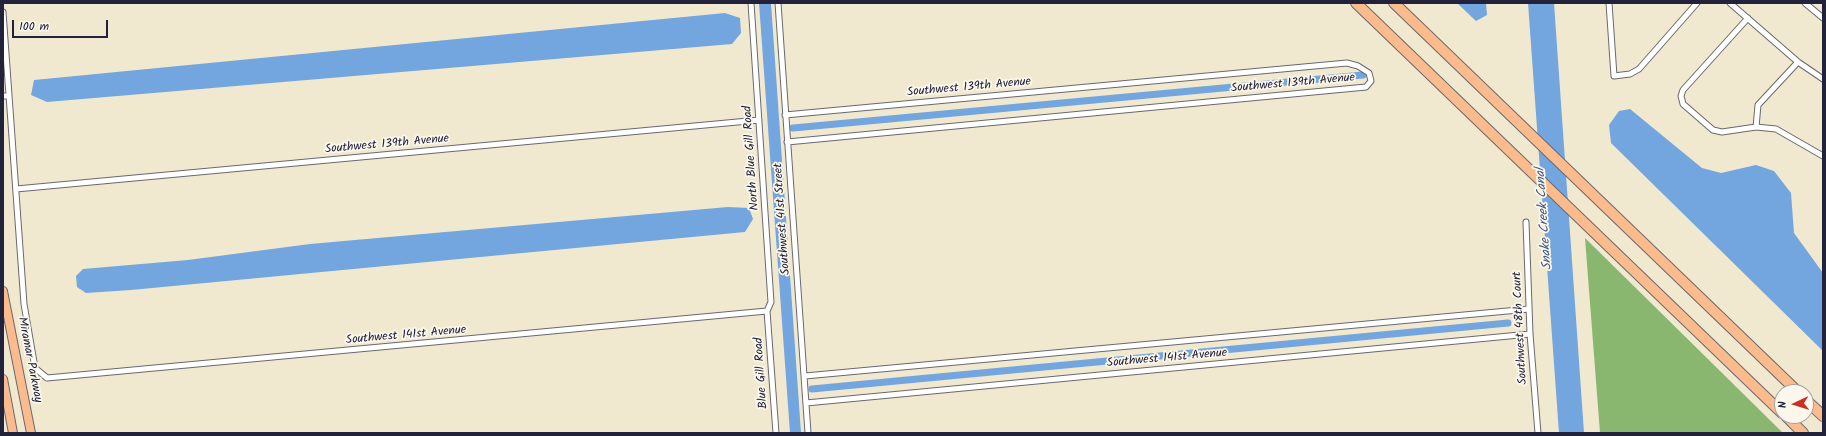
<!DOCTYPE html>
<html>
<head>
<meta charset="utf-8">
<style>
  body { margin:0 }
  #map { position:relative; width:1826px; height:436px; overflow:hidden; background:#f0e9d0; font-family:Kalam,sans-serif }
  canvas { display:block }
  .frame { position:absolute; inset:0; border:4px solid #22223b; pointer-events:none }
  .north { position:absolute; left:1774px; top:384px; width:40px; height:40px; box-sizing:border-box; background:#fbf7ec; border:1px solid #a4a2a5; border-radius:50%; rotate:266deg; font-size:11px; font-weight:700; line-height:16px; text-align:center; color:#22223b }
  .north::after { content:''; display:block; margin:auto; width:14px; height:18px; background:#c8321e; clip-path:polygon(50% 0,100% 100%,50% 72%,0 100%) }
  .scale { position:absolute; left:12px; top:20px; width:96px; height:18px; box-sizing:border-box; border:2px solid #22223b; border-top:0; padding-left:5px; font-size:12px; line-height:14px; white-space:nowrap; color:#22223b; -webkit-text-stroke:3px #fbf7ec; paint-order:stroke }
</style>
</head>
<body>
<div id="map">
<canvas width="1826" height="436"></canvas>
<div class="frame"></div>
<div class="north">N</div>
<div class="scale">100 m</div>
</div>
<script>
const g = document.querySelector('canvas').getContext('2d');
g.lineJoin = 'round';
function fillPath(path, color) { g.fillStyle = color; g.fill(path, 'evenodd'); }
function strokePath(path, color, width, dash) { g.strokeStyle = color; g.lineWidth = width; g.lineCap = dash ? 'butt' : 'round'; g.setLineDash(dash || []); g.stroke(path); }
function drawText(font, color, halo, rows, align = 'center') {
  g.font = font + ' Kalam,sans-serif'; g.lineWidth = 3.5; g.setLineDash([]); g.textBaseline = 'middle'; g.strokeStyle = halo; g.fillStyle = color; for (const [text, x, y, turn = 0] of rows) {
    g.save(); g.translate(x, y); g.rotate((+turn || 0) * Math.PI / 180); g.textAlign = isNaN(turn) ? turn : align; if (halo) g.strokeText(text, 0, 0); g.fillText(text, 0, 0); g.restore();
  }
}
fillPath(new Path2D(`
  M1585 238 1783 433H1784H1600Z`), '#89b76f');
fillPath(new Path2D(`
  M759 3H771L801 433H790Z
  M1457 3H1486L1487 15 1476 21Z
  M1528 3H1554L1584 433H1559Z
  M725 13 740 18 741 33 732 44 47 102 31 95 34 80Z
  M1630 109 1702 168 1721 173 1756 165 1774 171 1791 193 1794 233 1823 273V351L1611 143 1609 125 1619 111Z
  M728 207 749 208 753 219 745 232 131 290 86 293 77 287 76 276 83 269 188 260 310 244Z`), '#73a5de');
strokePath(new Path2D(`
  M793 128 1363 75
  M812 389 1508 323`), '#73a5de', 7);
const street = new Path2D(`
  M751 3 771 302 767 311 776 433
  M778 3 808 433
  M1609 3 1614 76 1630 74 1639 69 1697 3
  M1730 3 1798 62 1823 79
  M1805 3 1823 18
  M3 12 24 304 35 368 47 378 767 311
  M1748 18 1683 90 1681 96 1683 104 1713 130 1722 132 1756 127 1776 129 1823 156
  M3 96H9
  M785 115 1347 63 1358 66 1369 73 1371 81 1366 87 787 142
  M1756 127 1758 105 1798 62
  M16 189 759 120
  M1526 222 1530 334 1538 433
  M805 376 1529 309
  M806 403 1530 334`);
const primary = new Path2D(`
  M3 291 31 433
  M3 379 13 433`);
const highway = new Path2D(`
  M1356 3 1782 413
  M1394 3 1798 392
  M1806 400 1823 416
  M1786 416 1803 433`);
strokePath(street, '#6a686f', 7);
strokePath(primary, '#6a686f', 10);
strokePath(highway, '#6a686f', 12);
strokePath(street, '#fff', 5);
strokePath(primary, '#fbbb8d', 8);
strokePath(highway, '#fbbb8d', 10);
drawText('12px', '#22223b', '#fbf7ec', [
  ["Southwest 139th Avenue",1293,84,-5],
  ["Southwest 139th Avenue",969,88,-5],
  ["Southwest 139th Avenue",387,145,-5],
  ["North Blue Gill Road",752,158,-94],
  ["Southwest 41st Street",783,219,-94],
  ["Southwest 48th Court",1521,328,-93],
  ["Southwest 141st Avenue",406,336,-5],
  ["Southwest 141st Avenue",1167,359,-5],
  ["Miramar Parkway",29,360,79],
  ["Blue Gill Road",762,373,-94]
]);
drawText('italic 13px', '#42567c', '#fbf7ec', [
  ["Snake Creek Canal",1545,219,-94]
]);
</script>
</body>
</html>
